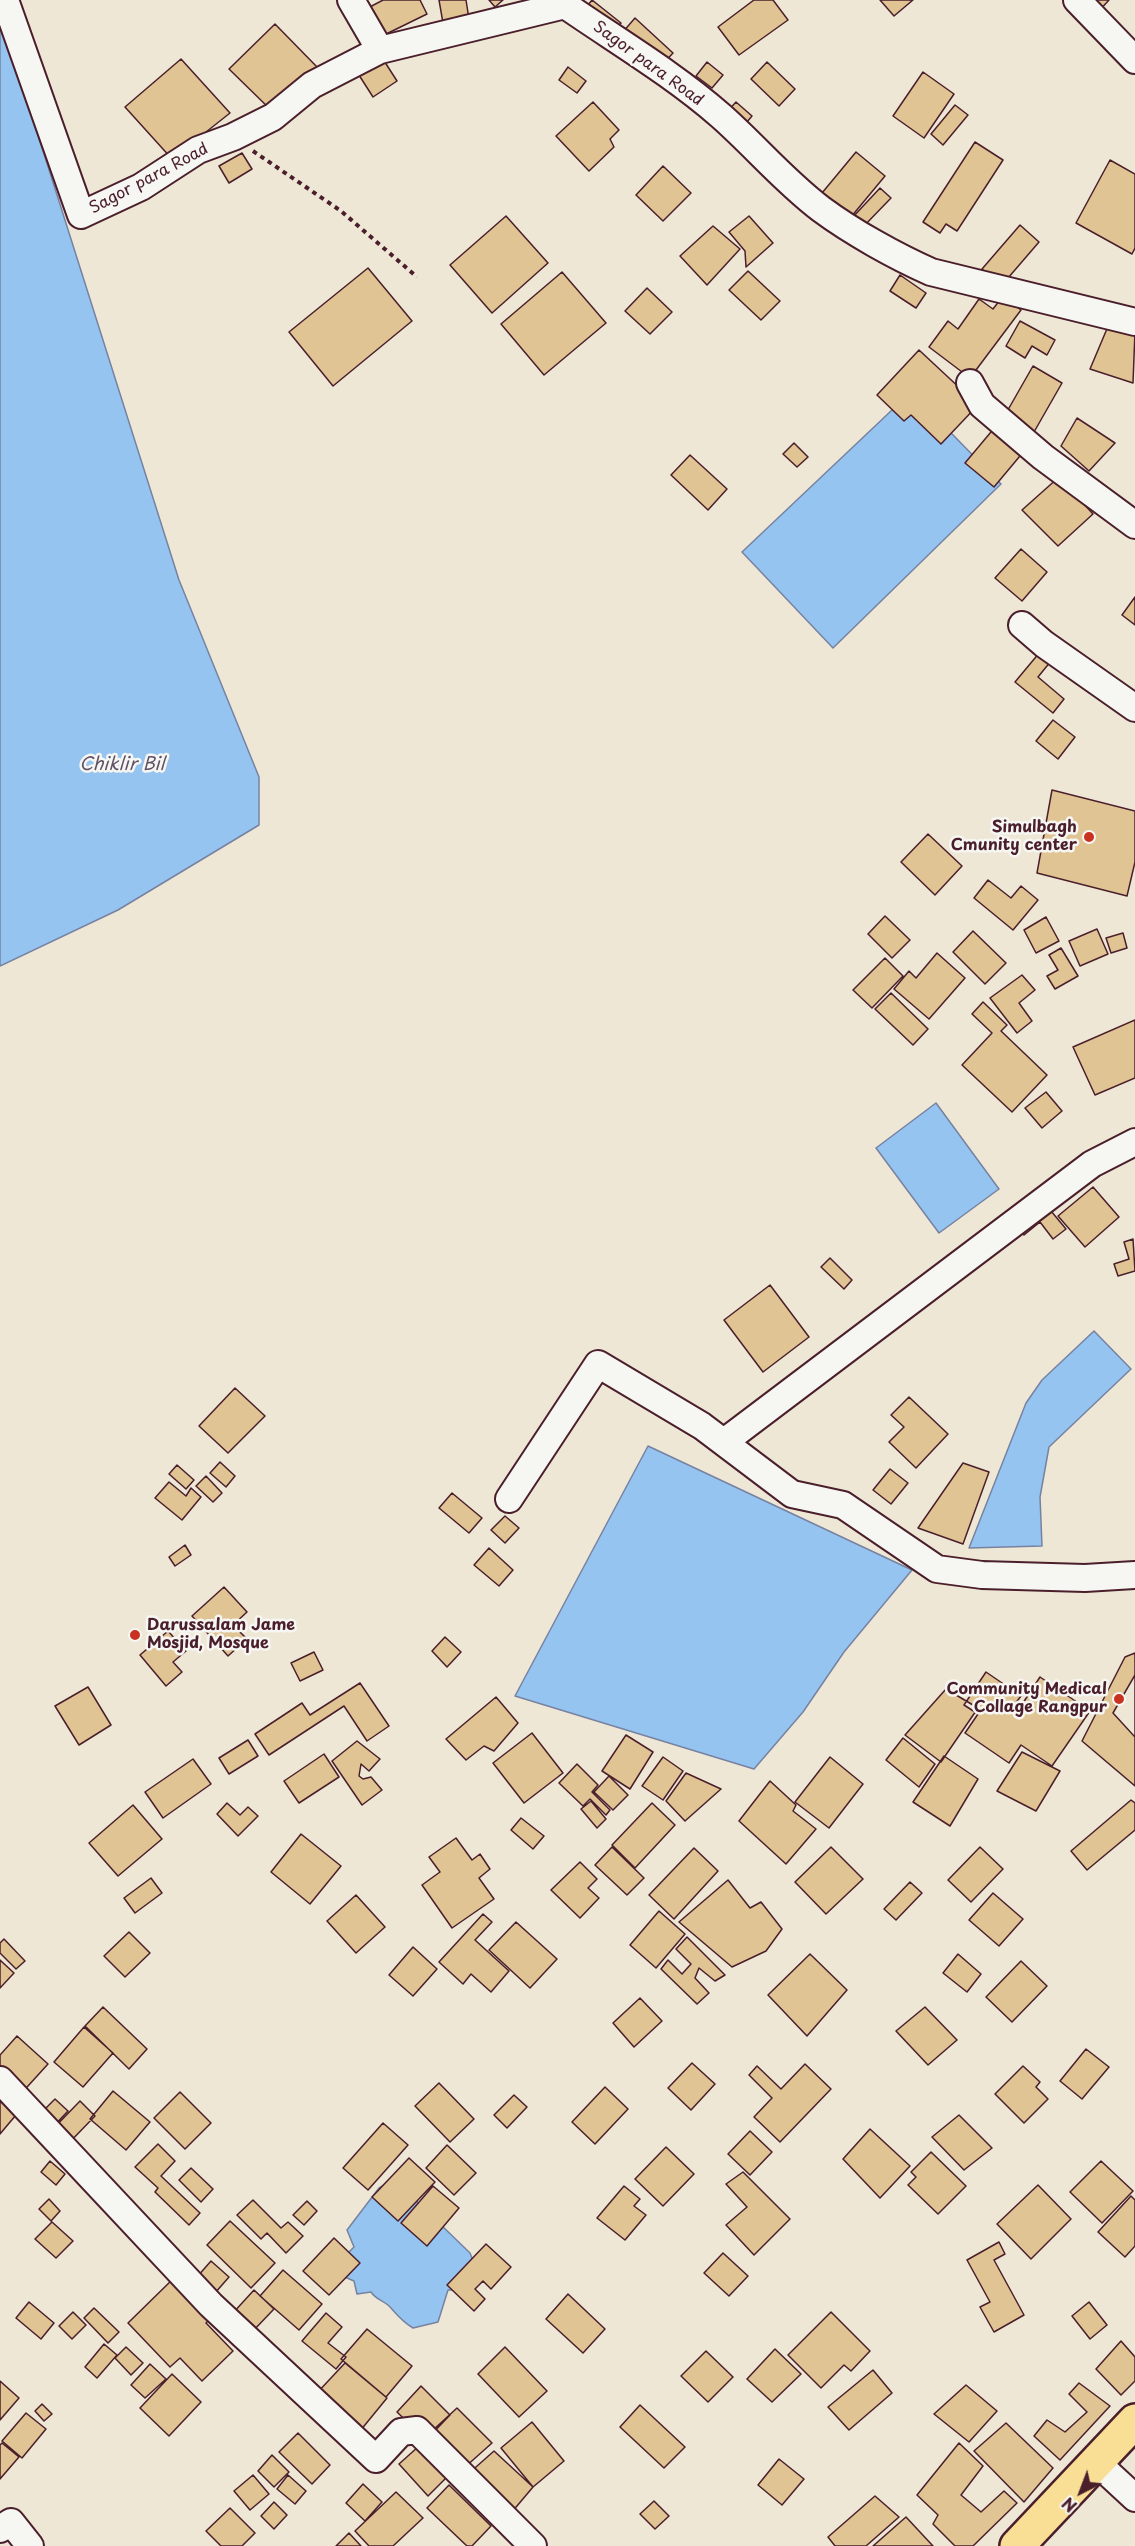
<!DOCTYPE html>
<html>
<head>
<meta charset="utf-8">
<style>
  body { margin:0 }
  #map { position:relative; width:1135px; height:2546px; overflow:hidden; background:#efe7d6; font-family:"Playpen Sans",sans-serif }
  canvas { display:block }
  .north { position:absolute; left:1051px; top:2462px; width:60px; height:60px; -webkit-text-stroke:4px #f6f6f2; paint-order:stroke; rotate:222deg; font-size:16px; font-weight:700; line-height:24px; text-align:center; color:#4a1f2b }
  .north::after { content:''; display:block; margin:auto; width:21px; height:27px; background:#4a1f2b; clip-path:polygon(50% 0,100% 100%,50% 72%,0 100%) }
</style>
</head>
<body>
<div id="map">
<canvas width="1135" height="2546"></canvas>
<div class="north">N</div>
</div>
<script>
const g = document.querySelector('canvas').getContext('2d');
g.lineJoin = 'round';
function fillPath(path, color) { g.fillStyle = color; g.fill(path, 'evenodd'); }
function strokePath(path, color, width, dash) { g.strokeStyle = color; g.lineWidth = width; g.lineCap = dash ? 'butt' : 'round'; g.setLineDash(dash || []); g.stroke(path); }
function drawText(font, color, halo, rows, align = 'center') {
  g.font = font + ' "Playpen Sans",sans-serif'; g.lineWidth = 5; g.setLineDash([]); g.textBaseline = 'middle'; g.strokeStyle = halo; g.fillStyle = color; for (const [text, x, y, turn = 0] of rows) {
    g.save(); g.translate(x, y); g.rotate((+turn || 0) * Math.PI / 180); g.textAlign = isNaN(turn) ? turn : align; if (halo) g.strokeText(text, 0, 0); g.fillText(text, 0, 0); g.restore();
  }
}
const water = new Path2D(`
  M0 15 179 580 259 777V825L118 910 0 966Z
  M911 392 1001 484 833 648 742 552Z
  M936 1103 999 1189 939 1233 876 1148Z
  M1094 1331 1131 1369 1049 1447 1040 1497 1042 1546 969 1548 1026 1403 1042 1380Z
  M648 1446 912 1570 844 1652 803 1712 754 1769 515 1696Z
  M389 2182 409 2194 470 2253 474 2263 457 2290H448L438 2322 413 2328C403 2322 398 2316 391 2308 385 2301 376 2300 371 2292L357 2294 354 2281 340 2275 345 2256 354 2247 347 2230 379 2188Z`);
fillPath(water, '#95c4f0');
strokePath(water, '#7782a1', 1.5);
const building = new Path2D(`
  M383 0H420L427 14 380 37 366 9Z
  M439 0H466L469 19 443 23Z
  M489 0H503L495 7Z
  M592 0 621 23 613 33 584 10Z
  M754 0H773L788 20 739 55 718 27Z
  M880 0H913L894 16Z
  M1087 0H1109L1098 12Z
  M635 18 673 53 659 68 622 33Z
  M275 24 318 68 273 112 229 69Z
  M381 56 397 81 373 97 357 72Z
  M181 59 230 113 172 159 125 107Z
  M707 62 723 75 712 88 696 76Z
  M767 62 795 89 779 106 751 79Z
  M568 67 586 81 577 93 559 80Z
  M923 72 954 94 924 138 893 116Z
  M593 102 619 130 610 139 614 147 589 171 556 136Z
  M736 102 752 116 741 129 724 115Z
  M955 105 968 115 943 145 931 134Z
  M975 142 1003 160 957 231 946 224 940 233 923 222Z
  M856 152 885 176 851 217 822 193Z
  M242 153 252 169 229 183 219 166Z
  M1110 160 1135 174V248L1132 254 1076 223Z
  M663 166 691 193 663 221 636 195Z
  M880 188 891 198 862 228 852 218Z
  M506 216 548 263 492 313 450 265Z
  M749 216 773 243 746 267 745 251 729 232Z
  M1020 225 1039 242 1002 285 982 269Z
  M713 226 740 249 707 285 680 256Z
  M368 268 412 321 333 386 289 332Z
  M748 271 780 301 761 320 729 290Z
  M562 272 606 323 544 375 501 324Z
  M900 275 926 293 916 308 890 291Z
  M647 288 672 312 650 334 625 311Z
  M1003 296 1021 310 970 378 929 347 948 321 958 329 979 299 993 309Z
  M1020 321 1055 340 1047 355 1032 346 1025 358 1006 346Z
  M1109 324 1135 331 1133 383 1090 369Z
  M919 350 978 405 941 444 911 415 904 421 877 395Z
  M1033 366 1062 383 1034 432 1005 415Z
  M1077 418 1115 443 1089 471 1061 446Z
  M996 426 1025 450 994 487 965 463Z
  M794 443 808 457 797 467 783 454Z
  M690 455 727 489 708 510 671 475Z
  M1059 477 1093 514 1058 546 1022 510Z
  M1021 549 1047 572 1022 601 995 578Z
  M1135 597V625L1122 615Z
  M1040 652 1051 661 1038 677 1064 699 1053 713 1015 682Z
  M1053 720 1075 737 1058 759 1036 741Z
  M1052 790 1135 811V862L1127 896 1037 873Z
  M928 834 962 866 935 895 901 862Z
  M988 880 1011 898 1021 886 1038 900 1013 930 974 898Z
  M885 916 910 940 892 958 868 934Z
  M1046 917 1059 941 1036 953 1024 930Z
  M1097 929 1108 954 1080 966 1069 941Z
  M973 931 1006 963 985 984 953 952Z
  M1123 933 1127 948 1111 953 1106 938Z
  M1061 948 1078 976 1055 989 1047 976 1058 970 1049 955Z
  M937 953 965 978 929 1019 894 989 909 971 916 978Z
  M885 958 903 976 872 1008 853 990Z
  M1022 975 1035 990 1019 1003 1032 1021 1017 1033 990 998Z
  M891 993 928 1029 913 1045 875 1009Z
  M983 1002 1007 1025 1001 1031 1047 1075 1012 1112 962 1065 992 1033 972 1014Z
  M1135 1020V1078L1095 1095 1073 1047Z
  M1046 1092 1062 1111 1042 1128 1025 1108Z
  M1093 1187 1119 1217 1085 1247 1058 1216Z
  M1046 1205 1066 1229 1053 1239 1040 1222 1024 1235 1018 1228Z
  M1133 1239 1135 1271 1118 1276 1114 1264 1129 1259 1124 1242Z
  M830 1258 852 1280 844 1289 821 1267Z
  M770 1285 809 1337 763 1372 724 1320Z
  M235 1388 265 1416 228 1453 199 1426Z
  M909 1397 948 1434 916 1468 889 1442 904 1427 891 1415Z
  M220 1462 235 1476 226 1487 210 1473Z
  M963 1463 989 1472 963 1544 918 1528Z
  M177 1465 194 1480 186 1489 169 1474Z
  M890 1469 908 1483 891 1504 873 1490Z
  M206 1476 222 1493 213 1502 196 1486Z
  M169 1482 186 1496 191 1488 201 1497 182 1520 155 1498Z
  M452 1493 482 1518 469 1533 439 1508Z
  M505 1516 519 1528 505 1543 491 1530Z
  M185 1545 191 1555 175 1566 169 1557Z
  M489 1548 513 1570 499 1586 474 1565Z
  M224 1587 247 1612 233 1625 247 1639 228 1656 192 1616Z
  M168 1631 186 1651 173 1662 182 1672 166 1686 140 1655Z
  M445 1637 461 1652 447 1667 432 1651Z
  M314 1652 323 1670 300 1681 291 1663Z
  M1135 1653V1786L1082 1741 1125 1657Z
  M986 1672 1021 1696 1012 1708 1017 1712 1040 1677 1090 1711 1052 1766 1021 1745 1009 1763 965 1733 978 1714 964 1705Z
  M1135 1675V1737L1113 1713Z
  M360 1683 389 1726 367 1741 344 1706 269 1755 255 1734 302 1703 310 1715Z
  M88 1687 111 1725 79 1745 55 1706Z
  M946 1689 978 1708 941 1762 905 1735Z
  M496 1697 518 1723 494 1751 484 1746 466 1760 446 1739Z
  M532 1733 563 1773 524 1803 493 1763Z
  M626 1735 653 1752 630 1789 602 1771Z
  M903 1738 935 1764 919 1787 886 1760Z
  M248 1740 258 1756 229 1774 219 1758Z
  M357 1741 380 1759 369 1771 361 1764 359 1776 363 1779 371 1777 382 1790 362 1805 332 1761Z
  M1022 1752 1060 1771 1036 1811 997 1791Z
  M324 1754 339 1777 299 1803 284 1781Z
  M944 1756 978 1779 950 1826 913 1802Z
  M663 1757 683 1771 663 1800 642 1786Z
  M830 1757 863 1784 829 1828 795 1802Z
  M193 1759 211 1784 163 1818 145 1792Z
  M577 1764 598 1785 592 1792 610 1810 606 1815 590 1799 583 1806 559 1783Z
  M686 1773 721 1789 685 1821 666 1801Z
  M609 1776 628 1795 613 1810 594 1792Z
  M770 1781 796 1805 793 1811 816 1829 786 1864 739 1821Z
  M1131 1800 1135 1803V1830L1087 1870 1071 1851Z
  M591 1801 606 1819 597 1828 581 1809Z
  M227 1803 240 1815 248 1807 258 1816 238 1836 217 1814Z
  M652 1803 675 1825 635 1868 612 1845Z
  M133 1805 162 1839 118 1876 89 1843Z
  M521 1818 544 1836 533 1849 511 1830Z
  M301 1834 341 1866 310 1904 271 1872Z
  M456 1838 472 1860 480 1854 490 1869 479 1878 494 1899 452 1928 422 1885 440 1872 429 1857Z
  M612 1847 644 1878 627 1895 595 1865Z
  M831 1847 863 1879 826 1914 795 1882Z
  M980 1847 1003 1869 971 1902 948 1880Z
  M694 1848 718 1871 674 1919 649 1895Z
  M580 1862 597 1879 588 1888 599 1898 580 1918 551 1890Z
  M151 1878 162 1893 135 1913 124 1898Z
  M728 1880 750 1908 761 1902 782 1929 766 1951 732 1967 679 1922Z
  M910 1882 922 1893 896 1920 884 1909Z
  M993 1893 1023 1919 999 1946 969 1920Z
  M356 1895 385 1927 356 1953 327 1921Z
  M659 1911 685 1934 656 1968 630 1945Z
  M483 1914 492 1922 475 1940 509 1971 491 1992 471 1974 463 1984 439 1962Z
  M516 1922 557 1959 530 1988 489 1950Z
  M129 1932 150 1953 125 1977 104 1956Z
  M687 1937 725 1975 715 1981 699 1968 695 1978 709 1993 697 2004 661 1969 668 1960 682 1974 691 1964 676 1949Z
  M4 1939 25 1961 16 1969 0 1953V1943Z
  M413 1947 437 1969 413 1996 389 1975Z
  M810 1954 847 1990 807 2036 768 1995Z
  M958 1954 981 1974 967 1992 943 1973Z
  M0 1960 14 1973 0 1988Z
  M1021 1961 1047 1986 1012 2022 986 1997Z
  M640 1998 662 2021 634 2047 613 2023Z
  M103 2007 147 2049 129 2069 85 2026Z
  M925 2007 957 2040 928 2065 896 2031Z
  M84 2027 113 2053 83 2087 54 2062Z
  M17 2036 48 2064 18 2097 0 2081V2055Z
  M1086 2049 1109 2067 1082 2099 1060 2081Z
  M692 2063 715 2084 691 2110 668 2088Z
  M805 2064 831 2089 780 2142 754 2117 772 2098 749 2075 757 2066 781 2089Z
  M1023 2066 1040 2082 1036 2087 1048 2099 1024 2123 995 2094Z
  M439 2083 474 2119 450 2142 415 2106Z
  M605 2087 628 2109 595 2144 572 2122Z
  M113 2091 150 2122 126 2150 90 2119Z
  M180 2092 211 2123 185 2149 154 2118Z
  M514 2095 527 2107 507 2128 494 2115Z
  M55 2099 68 2111 50 2130 37 2117Z
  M0 2101 16 2115 0 2134Z
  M80 2101 95 2116 65 2147 50 2132Z
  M959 2115 992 2148 964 2170 932 2137Z
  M383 2123 408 2145 368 2190 343 2168Z
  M870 2129 910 2166 880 2198 843 2159Z
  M750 2131 772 2152 750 2175 728 2154Z
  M158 2144 175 2161 161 2176 200 2213 189 2225 155 2192 158 2188 135 2167Z
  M447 2145 476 2173 454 2195 426 2168Z
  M666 2147 694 2174 663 2206 635 2179Z
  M931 2152 966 2186 938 2214 908 2185 916 2177 911 2172Z
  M409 2158 435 2182 398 2221 372 2197Z
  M50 2161 65 2174 56 2185 41 2172Z
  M1101 2161 1133 2191 1102 2223 1070 2192Z
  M191 2168 213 2189 201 2202 179 2180Z
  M743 2172 790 2219 754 2255 726 2225 747 2207 726 2184Z
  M1038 2185 1071 2219 1031 2259 997 2224Z
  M433 2186 459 2208 427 2246 401 2223Z
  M624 2186 640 2199 634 2206 646 2215 625 2240 597 2218Z
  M1131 2196 1135 2200V2246L1125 2257 1098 2232Z
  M49 2199 60 2211 51 2221 39 2209Z
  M253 2200 281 2228 288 2222 303 2236 286 2253 267 2233 261 2239 237 2215Z
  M307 2201 317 2211 304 2225 293 2215Z
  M230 2221 275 2263 251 2288 207 2245Z
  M52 2222 73 2241 56 2258 35 2239Z
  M334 2238 360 2263 329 2295 303 2271Z
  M999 2242 1005 2254 994 2260 1024 2315 994 2332 980 2307 990 2302 967 2260Z
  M486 2244 511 2267 491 2289 483 2281 475 2289 485 2299 474 2311 447 2285Z
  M723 2253 748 2276 729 2296 704 2273Z
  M211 2261 229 2277 208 2301 190 2285Z
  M283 2270 322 2304 299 2330 260 2296Z
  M175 2277 213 2316 206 2323 233 2351 202 2381 180 2358 170 2367 128 2323Z
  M254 2290 274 2309 252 2332 232 2314Z
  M568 2294 605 2329 583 2353 546 2319Z
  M29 2302 54 2323 41 2339 16 2318Z
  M1089 2302 1107 2325 1090 2339 1072 2316Z
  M94 2308 119 2332 108 2343 84 2318Z
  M73 2312 86 2325 72 2339 59 2326Z
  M831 2312 870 2351 851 2371 844 2365 821 2388 788 2355Z
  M326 2313 342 2327 328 2343 346 2357 336 2369 302 2341Z
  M367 2329 412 2366 386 2397 341 2359Z
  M1121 2341 1135 2357V2381L1121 2395 1096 2369Z
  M104 2344 117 2355 97 2378 85 2367Z
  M126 2347 143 2363 131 2375 115 2358Z
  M505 2347 547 2391 519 2417 478 2374Z
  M775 2349 801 2374 772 2402 747 2379Z
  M706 2351 733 2377 708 2402 681 2376Z
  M345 2363 387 2398 360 2431 316 2394Z
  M150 2364 166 2379 145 2398 131 2385Z
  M873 2370 892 2393 849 2430 828 2407Z
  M172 2374 201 2402 169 2436 140 2408Z
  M0 2381 19 2398 0 2420Z
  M1079 2383 1110 2406 1060 2460 1034 2436 1047 2420 1065 2432 1087 2412 1069 2394Z
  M966 2385 997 2411 969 2442 934 2414Z
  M421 2386 450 2415 426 2440 397 2412Z
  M42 2404 52 2414 44 2421 35 2411Z
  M640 2405 685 2447 664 2468 620 2427Z
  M457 2408 492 2443 464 2468 432 2431Z
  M26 2413 46 2429 22 2458 2 2441Z
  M532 2422 564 2461 533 2487 501 2448Z
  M1006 2423 1053 2468 1024 2502 974 2451Z
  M298 2433 330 2465 312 2484 279 2452Z
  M428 2438 456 2468 428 2496 399 2464Z
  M2 2443 19 2457 0 2479V2445Z
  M959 2443 983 2466 961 2495 981 2512 1004 2491 1017 2503 973 2546H955L933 2524 938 2515 917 2495Z
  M494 2451 533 2487 506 2519 467 2475Z
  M272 2455 289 2472 274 2487 258 2471Z
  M779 2459 804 2479 782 2505 758 2485Z
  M253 2475 269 2494 250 2510 234 2491Z
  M288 2475 306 2491 295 2504 277 2489Z
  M363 2484 382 2502 365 2521 346 2503Z
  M449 2485 491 2526 472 2546H467L427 2508Z
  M396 2492 423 2518 393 2546H369L355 2531Z
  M875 2496 899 2517 866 2546H835L828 2537Z
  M654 2501 669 2516 655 2529 640 2514Z
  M274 2502 287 2515 274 2529 261 2516Z
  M230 2508 255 2533 242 2546H221L206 2531Z
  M906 2517 933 2546H873Z
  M349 2533 361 2546H336Z`);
fillPath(building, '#e0c494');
strokePath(building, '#4a1f2b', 1.5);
const minor = new Path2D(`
  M5 0 81 215 141 187 198 150 233 137 273 117 312 85 380 50 565 5C617 41 673 74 721 116 755 146 784 181 821 209 852 232 895 256 931 272L1135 322
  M351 0 380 50
  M1077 0 1135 60
  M970 383 982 405 1043 457 1135 525
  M1022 625 1044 644 1135 708
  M724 1442 1092 1164 1135 1142
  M509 1499 598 1364 702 1426 792 1494 843 1505 937 1569 982 1575 1085 1578 1135 1575
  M0 2080 211 2305 376 2459 401 2432 417 2430 533 2546
  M1095 2461 1135 2498
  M0 2529 11 2522 30 2546`);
const major = new Path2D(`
  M1017 2546 1135 2421`);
strokePath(minor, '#4a1f2b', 30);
strokePath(major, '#4a1f2b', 38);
strokePath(new Path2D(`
  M253 151 341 211 417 277`), '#4a1f2b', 4, [4.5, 4.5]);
strokePath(minor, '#f6f6f2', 26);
strokePath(major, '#f9df96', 33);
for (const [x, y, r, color] of [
  [1089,837,6,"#c8321e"],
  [135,1635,6,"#c8321e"],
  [1119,1699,6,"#c8321e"]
]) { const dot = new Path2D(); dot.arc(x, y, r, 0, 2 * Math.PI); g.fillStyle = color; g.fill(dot); strokePath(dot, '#f6f6f2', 2); }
drawText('16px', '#4a1f2b', '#f6f6f2', [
  ["Sagor para Road",648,64,36],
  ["Sagor para Road",149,179,-28]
]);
drawText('bold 16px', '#4a1f2b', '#f6f6f2', [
  ["Simulbagh",1077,828],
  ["Cmunity center",1077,846],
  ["Darussalam Jame",147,1626,"left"],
  ["Mosjid, Mosque",147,1644,"left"],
  ["Community Medical",1107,1690],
  ["Collage Rangpur",1107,1708]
], 'right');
drawText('italic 18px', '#605166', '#f6f6f2', [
  ["Chiklir Bil",122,765]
]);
</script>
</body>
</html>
